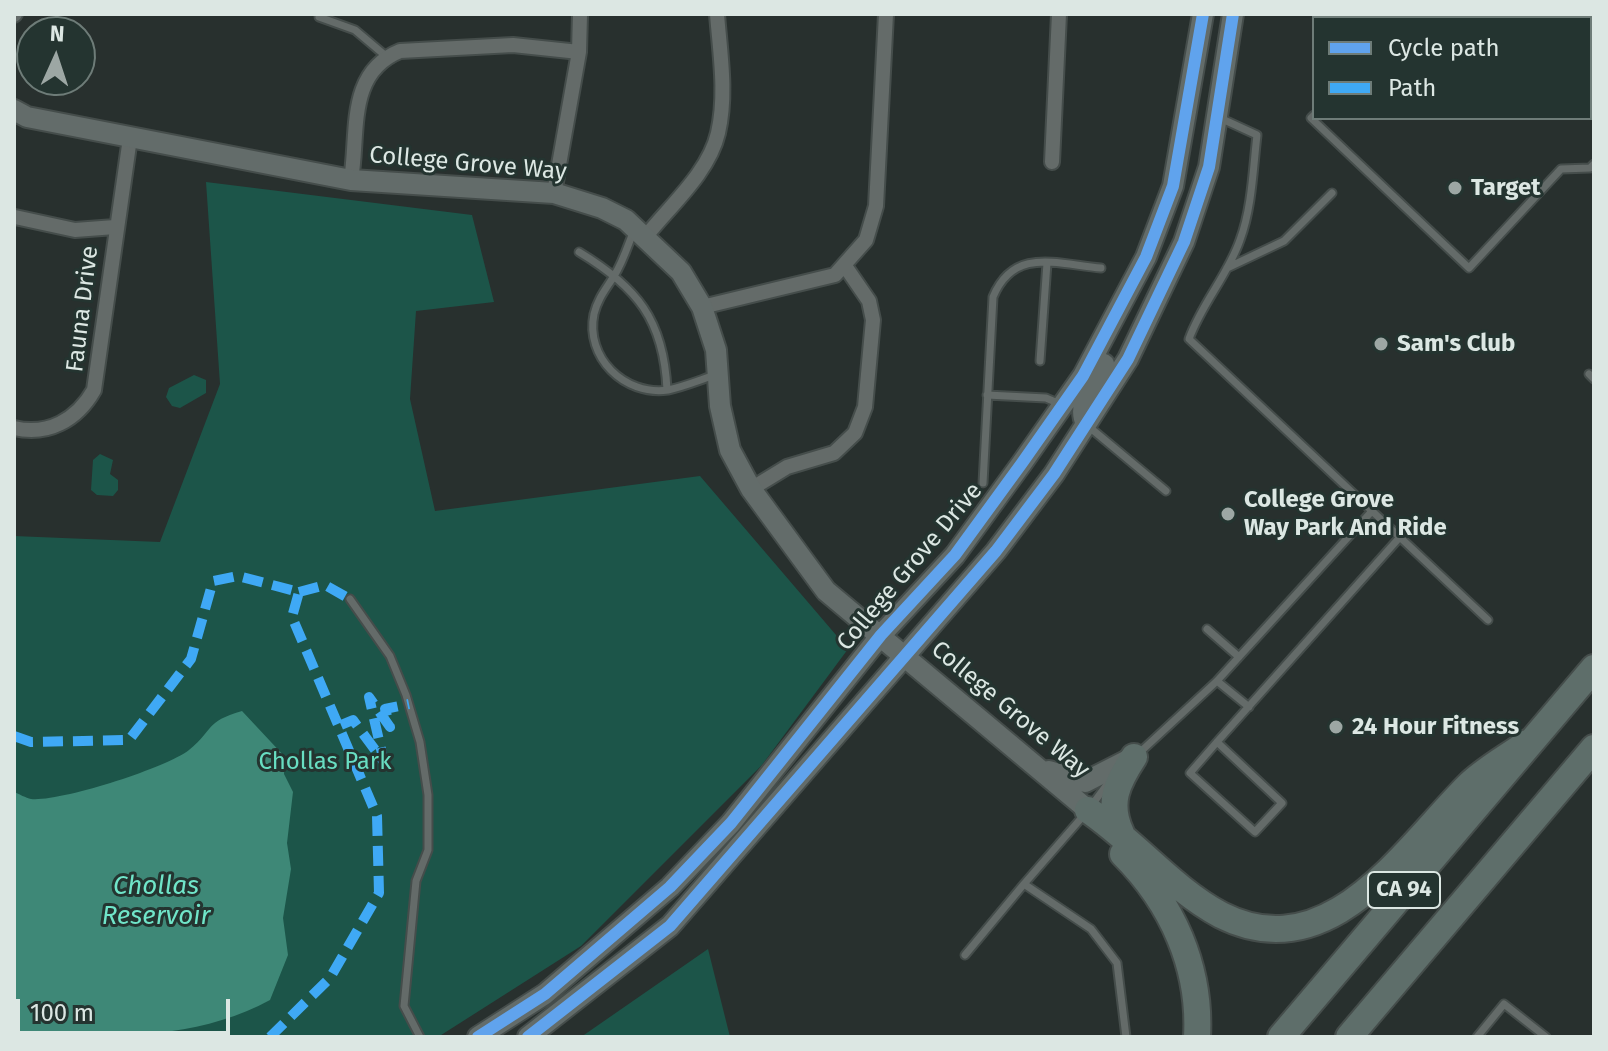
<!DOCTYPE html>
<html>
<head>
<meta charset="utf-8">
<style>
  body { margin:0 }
  #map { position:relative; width:1608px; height:1051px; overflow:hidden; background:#28302e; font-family:"Fira Sans",sans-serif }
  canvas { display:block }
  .frame { position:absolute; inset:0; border:16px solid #dce7e3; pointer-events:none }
  .legend { position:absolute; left:1312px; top:16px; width:280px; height:104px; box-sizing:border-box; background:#243430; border:2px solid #6e7c78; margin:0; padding:10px 14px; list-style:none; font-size:24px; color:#dce7e3 }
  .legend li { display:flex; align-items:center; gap:16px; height:40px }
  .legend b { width:40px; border:2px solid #6e7c78 }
  .north { position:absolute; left:16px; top:16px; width:80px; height:80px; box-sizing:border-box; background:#243430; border:2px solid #6e7c78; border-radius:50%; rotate:3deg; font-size:22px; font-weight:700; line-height:32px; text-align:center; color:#dce7e3 }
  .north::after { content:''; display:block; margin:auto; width:28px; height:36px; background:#9da7a4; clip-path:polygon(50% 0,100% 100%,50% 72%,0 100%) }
  .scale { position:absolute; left:16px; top:999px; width:214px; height:36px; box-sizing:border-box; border:4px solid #dce7e3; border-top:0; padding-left:10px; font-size:24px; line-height:28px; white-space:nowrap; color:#dce7e3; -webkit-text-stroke:6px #243430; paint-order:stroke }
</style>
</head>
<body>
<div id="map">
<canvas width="1608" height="1051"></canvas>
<div class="frame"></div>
<ul class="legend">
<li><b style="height:10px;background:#60a3ed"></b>Cycle path</li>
<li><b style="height:10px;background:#3fa9f5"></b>Path</li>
</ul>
<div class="north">N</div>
<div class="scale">100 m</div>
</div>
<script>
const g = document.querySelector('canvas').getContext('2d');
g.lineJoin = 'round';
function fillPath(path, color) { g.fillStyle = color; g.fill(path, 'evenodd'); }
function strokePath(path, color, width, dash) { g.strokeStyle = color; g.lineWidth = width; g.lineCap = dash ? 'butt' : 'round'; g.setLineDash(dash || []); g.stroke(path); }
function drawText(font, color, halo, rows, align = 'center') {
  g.font = font + ' "Fira Sans",sans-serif'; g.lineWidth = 6; g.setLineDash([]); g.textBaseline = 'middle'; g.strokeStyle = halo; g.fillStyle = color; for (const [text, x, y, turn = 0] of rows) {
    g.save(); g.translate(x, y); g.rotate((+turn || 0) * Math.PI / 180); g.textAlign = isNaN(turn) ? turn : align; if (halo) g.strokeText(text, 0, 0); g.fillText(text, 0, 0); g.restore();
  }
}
fillPath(new Path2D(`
  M206 182 472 215 494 302 416 311 410 399 435 511 700 476 848 649 762 765 581 946 438 1037H14V536L160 542 220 384Z
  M194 375 206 380V393L180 408 172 406 166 397 169 388Z
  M100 454 113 460 110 474 118 480V490L113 496 97 495 91 490 93 460Z
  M708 949 730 1037H581Z`), '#1c5549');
fillPath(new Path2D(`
  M242 711 285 757 284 774 293 792 287 843 291 869 283 918 288 955 270 1000C194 1042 99 1037 14 1037V792C19 794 26 798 31 799 60 802 166 768 189 750 215 729 204 722 242 711Z`), '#3e8877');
const lane = new Path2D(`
  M319 17 355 30 387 57
  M1403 18 1406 14
  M1314 115 1311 118 1469 268 1561 169 1590 168 1594 164
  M1220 118 1257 135C1253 169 1252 208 1240 240 1228 275 1202 303 1189 339L1488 620
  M634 230C628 245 623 262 614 276 606 289 598 298 594 314 585 357 624 396 668 390 683 387 700 380 715 375
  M579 252C637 287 664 320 667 390
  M1227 268 1284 241 1332 193
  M1040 361 1047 263
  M1589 374 1594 379
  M987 395 1046 398 1060 404
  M1088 426 1166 491
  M983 483 993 297C1014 247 1056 264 1101 268
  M350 599 390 656 406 695 420 742 428 795V850L416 881 404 1006 420 1037
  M1207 629 1239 657
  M1217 681 1249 707
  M1217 742 1282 803 1255 832 1190 773 1217 742 1400 537
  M1137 755 1217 681 1372 511
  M1092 805 1108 783
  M1084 815 1024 884 1091 929 1117 963 1126 1037
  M965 955 1024 884
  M1477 1037 1504 1004 1546 1037`);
const street = new Path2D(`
  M14 15 15 14
  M1052 162 1059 14
  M351 180C359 133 346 73 400 51L513 45 579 52
  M554 193 579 52 580 14
  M15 217 75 230 115 227
  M647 235C671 205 709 172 718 133 727 94 720 53 717 14
  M702 307 835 275 866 240 876 206 886 14
  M14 428C48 436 77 420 94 390L130 138
  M751 489 787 467 834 453 855 433 865 407 873 320 869 301 845 266`);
const secondary = new Path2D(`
  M14 110 27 117 351 180 554 193 602 208 626 220 681 272 702 307 716 350 720 406 730 450 751 489 826 591 1088 810
  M1086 424C1076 404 1094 383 1104 364
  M1049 771 1085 782 1134 757
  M478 1037 545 994 670 887 731 823 881 635 955 555 1022 463 1083 376 1146 257 1173 186 1203 14
  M528 1037 670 926 996 551 1054 474 1128 359 1184 242 1209 167 1233 14`);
const highway = new Path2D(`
  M1088 810C1134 841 1172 889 1221 915 1329 970 1403 851 1468 786 1485 769 1508 757 1527 743
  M1121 833C1107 803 1117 783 1134 757
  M1123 854C1172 903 1201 967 1197 1037
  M1281 1037 1594 668
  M1349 1037 1594 748`);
strokePath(lane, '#454d4b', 11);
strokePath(street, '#454d4b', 18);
strokePath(secondary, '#454d4b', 24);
strokePath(highway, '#454d4b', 30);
strokePath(lane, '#646b69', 7);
strokePath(street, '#646b69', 14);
strokePath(secondary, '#636c6a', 20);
strokePath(highway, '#5e6e6a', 26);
strokePath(new Path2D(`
  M299 592 325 585 350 599
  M341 725 353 720 384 762 369 697 390 727 385 709 409 704
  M14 736 31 742 129 740 191 659 213 581 238 576 299 592 292 617 377 816 379 893 330 978 270 1037`), '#3fa9f5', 10, [20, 10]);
strokePath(new Path2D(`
  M478 1037 545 994 670 887 731 823 881 635 955 555 1022 463 1083 376 1146 257 1173 186 1203 14
  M528 1037 670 926 996 551 1054 474 1128 359 1184 242 1209 167 1233 14`), '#60a3ed', 12);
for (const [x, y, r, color] of [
  [1455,188,8,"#9da7a4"],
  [1381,344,8,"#9da7a4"],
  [1228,514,8,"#9da7a4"],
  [1336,727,8,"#9da7a4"]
]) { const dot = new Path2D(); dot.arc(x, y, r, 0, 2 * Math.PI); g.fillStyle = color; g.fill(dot); strokePath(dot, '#243430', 3); }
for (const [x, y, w] of [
  [1404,890,72]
]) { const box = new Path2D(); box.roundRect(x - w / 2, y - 18, w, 36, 6); g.fillStyle = '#243430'; g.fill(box); strokePath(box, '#dce7e3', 2); }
drawText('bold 22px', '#dce7e3', null, [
  ["CA 94",1404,890]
]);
drawText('24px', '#dce7e3', '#243430', [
  ["College Grove Way",468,164,5],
  ["Fauna Drive",83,309,-83],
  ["College Grove Drive",910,567,-50],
  ["College Grove Way",1010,710,40]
]);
drawText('bold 24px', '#dce7e3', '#243430', [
  ["Target",1471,188],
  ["Sam's Club",1397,344],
  ["College Grove",1244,500],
  ["Way Park And Ride",1244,528],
  ["24 Hour Fitness",1352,727]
], 'left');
drawText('24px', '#68dec2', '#243430', [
  ["Chollas Park",325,762]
]);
drawText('italic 26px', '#70e5c9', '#243430', [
  ["Chollas",156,887],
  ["Reservoir",156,917]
]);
</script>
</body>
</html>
